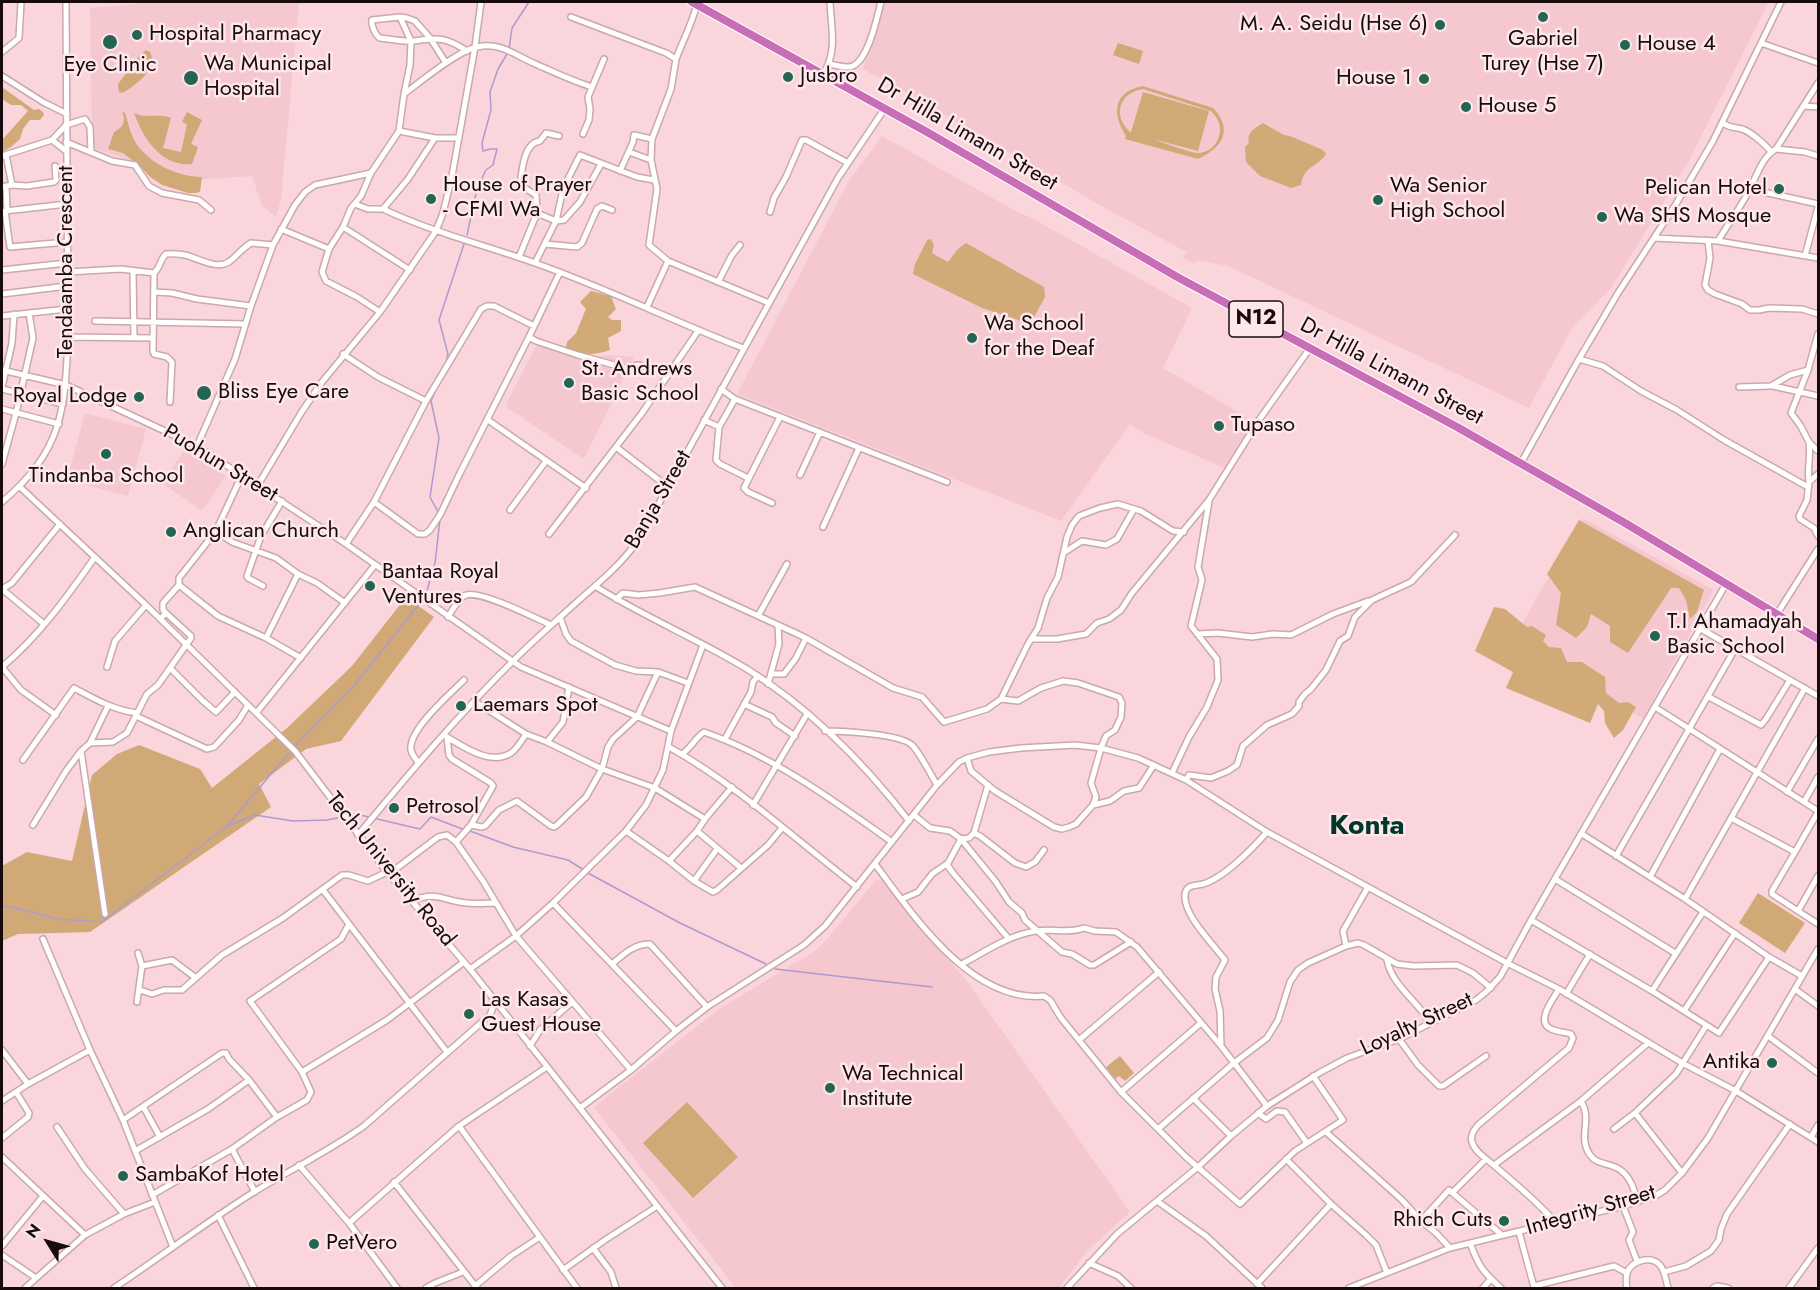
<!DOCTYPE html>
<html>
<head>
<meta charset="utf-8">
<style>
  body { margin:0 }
  #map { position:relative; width:1820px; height:1290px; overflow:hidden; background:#fad5db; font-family:Jost,sans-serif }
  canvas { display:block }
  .frame { position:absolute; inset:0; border:3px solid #170b0d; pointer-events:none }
  .north { position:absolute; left:18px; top:1212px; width:60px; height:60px; -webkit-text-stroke:4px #fde7ea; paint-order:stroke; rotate:307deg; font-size:16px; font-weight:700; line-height:24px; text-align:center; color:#170b0d }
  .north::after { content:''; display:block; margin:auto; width:21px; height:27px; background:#170b0d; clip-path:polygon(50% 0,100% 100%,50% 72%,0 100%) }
</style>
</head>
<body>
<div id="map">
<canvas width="1820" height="1290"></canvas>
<div class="frame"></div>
<div class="north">N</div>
</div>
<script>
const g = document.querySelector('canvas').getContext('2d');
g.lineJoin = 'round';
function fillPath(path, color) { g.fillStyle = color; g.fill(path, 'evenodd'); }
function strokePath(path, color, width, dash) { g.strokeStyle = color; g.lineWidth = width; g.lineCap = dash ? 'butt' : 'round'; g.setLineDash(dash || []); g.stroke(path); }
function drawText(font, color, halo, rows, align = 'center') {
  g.font = font + ' Jost,sans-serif'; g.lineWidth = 5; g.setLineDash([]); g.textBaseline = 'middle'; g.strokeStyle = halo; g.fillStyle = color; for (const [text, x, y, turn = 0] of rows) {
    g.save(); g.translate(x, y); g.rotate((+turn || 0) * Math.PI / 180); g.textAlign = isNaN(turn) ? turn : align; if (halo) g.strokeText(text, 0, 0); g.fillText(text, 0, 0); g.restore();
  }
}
fillPath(new Path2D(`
  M157 2H299L281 200 276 217 262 206 252 176 194 180 92 148 90 8Z
  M884 2H1769L1687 164 1611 288 1572 328 1529 408 1228 266 1197 260 1194 264 1183 258 1187 252 1112 212 926 104 863 69Z
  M882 136 1019 213 1028 216 1192 308 1163 368 1248 418 1252 426 1225 468 1145 434 1130 424 1061 521 737 394 850 179Z
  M538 342 583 359 607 355 634 357 584 459 505 406Z
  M85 413 146 429 128 496 67 480Z
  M186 448 226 476 202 511 162 483Z
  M1583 518 1714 590 1643 719 1512 641Z
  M876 880H882L966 980 1130 1212 1087 1251 1059 1288H736L595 1109V1106L719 1009 815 951 827 939Z`), '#f5c8d0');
fillPath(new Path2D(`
  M1118 43 1143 51 1139 64 1113 55Z
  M146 50 150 52C152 56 153 62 151 66 147 76 131 89 122 93L119 92 118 84 139 56Z
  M1143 86 1213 108C1234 130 1222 148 1198 159L1125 139 1126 136C1111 113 1114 91 1143 86ZM1143 89 1211 111C1218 118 1222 126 1219 136 1217 145 1208 153 1198 153 1190 153 1162 142 1153 139L1198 151 1209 111 1143 92 1131 132H1130C1112 115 1119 93 1143 89Z
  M122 112 125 113C128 122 130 132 134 140 146 162 177 177 202 177L200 192 196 193H188L162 185 150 177 140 166 123 153 108 149 114 132C122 128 127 122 122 112Z
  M187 112 202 120 191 144 198 147 192 164C161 167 143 138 134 113 146 119 159 113 171 118L163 148 181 152 187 124 182 122Z
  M406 597 434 617 341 741 306 749 259 784 271 807 90 932 18 934 2 941V866L27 852 72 861 92 775 117 754 139 745 200 769 212 788 287 728 352 666Z
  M1758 893 1805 923 1785 953 1739 923Z
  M1120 1056 1134 1073 1125 1081 1119 1076 1115 1079 1106 1067Z
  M687 1102 738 1157 693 1198 643 1143Z`), '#d0a977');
fillPath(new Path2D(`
  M2 87 34 110 39 109 43 112 44 115 40 120H30L23 129 20 139 11 147 2 152V140L28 111 21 105H11L2 99Z
  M1263 123 1284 135 1290 136 1323 150 1326 154C1317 168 1304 165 1301 185L1291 188 1260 176 1246 162 1245 147 1249 143C1246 132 1255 128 1263 123Z
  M931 239 934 245 932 253 948 262 958 249 966 243 1044 287 1045 297 1033 319 1024 322 982 308 913 274 915 264 927 240Z
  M591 291 611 296 616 309 608 317 612 320H621V331L608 338 610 350C594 355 581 357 566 347L567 342 576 333 586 309 580 302Z
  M1579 520 1704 590 1697 612 1690 619 1686 600 1679 588H1671L1628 653 1610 642V626L1591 614 1587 627 1576 638 1556 625 1561 593 1547 574Z
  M1494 607 1505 609 1527 627 1532 626 1546 635 1543 641 1549 647 1561 648 1567 662H1582L1605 677 1606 693 1619 703 1628 702 1636 707 1623 730 1614 738 1605 723 1604 711 1598 704 1590 723 1506 688 1513 672 1475 651Z`), '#d1aa78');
strokePath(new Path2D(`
  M509 49 512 28 529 2
  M467 235 477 189 486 170 493 165 497 149H490L483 151 482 143 491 110 490 92 498 69 507 54
  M446 363 448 354 439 320 464 244
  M436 390 431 401 439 438 430 497 438 512
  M426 594 435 563 440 519
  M296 745 352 688 420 603
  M347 816 356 814 420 829 431 817 465 830
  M226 827 255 815 293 821 327 820 342 817
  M470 831 513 847 568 860 584 870
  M588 873 680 923 766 964
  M2 906 15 908 58 919 102 922 226 827 289 753
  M775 969 932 987`), '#af9ad0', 1.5);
const minor = new Path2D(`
  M571 17 666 53 676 59C683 40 692 24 697 4
  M1761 43 1818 63
  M2 52 19 38 21 2
  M446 63 430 38 415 21 407 18 400 17 372 20C371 25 375 35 380 38 390 39 402 42 413 41 438 38 444 36 467 51
  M829 64C836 65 846 69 853 66 869 58 877 17 881 2
  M823 74C838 52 831 27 830 2
  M2 76 43 102 67 114
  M404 94C420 82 459 50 477 47 500 42 513 54 533 63 552 71 572 81 592 87
  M1804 106 1818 107
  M1723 123C1729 128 1735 127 1742 129 1750 131 1767 146 1771 152
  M399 131 435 138
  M583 134 589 120 590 109 588 97 604 59
  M652 139 671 89 676 59
  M52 140 66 151
  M66 142 112 161 135 165 149 186 162 193 199 200 211 210
  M1776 149 1805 152 1818 156
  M629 152 651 160
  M6 155 12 185
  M2 156 52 140 66 125 85 119 90 127 91 152
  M620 171 633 142 634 135 652 139 651 160 657 189 649 245 668 261 647 307
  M371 173 361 196 351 208 343 227 329 249 322 272 326 281 357 297 380 312
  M6 186 7 210
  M2 187 12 185 27 186 54 182 56 180 55 166
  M1750 189 1818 204
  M67 204 5 211 10 247 67 242
  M355 204 368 209H383L408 179 435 138H459
  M383 209C432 232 484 245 535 263 606 288 673 321 743 348
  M770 212 774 198 786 177 802 140H806L848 163
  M537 213 556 221 564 220 580 202 601 164
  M343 227 410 270
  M281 229 329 249
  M1654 238 1718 241 1818 258
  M1708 241 1710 258 1705 285 1708 290 1715 294 1742 304 1750 310H1759L1769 308 1802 309 1818 314
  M1718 241C1728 224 1741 207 1750 189 1757 175 1762 157 1776 149L1818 83
  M545 244 577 247 582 243 597 209 602 206 612 210
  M1805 256 1818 207
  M519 257 537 213 536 195 520 185C522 172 523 143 540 141L546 133 559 136
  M668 261 769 303
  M535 263 556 221 563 189 580 155 637 177 654 180
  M2 270 67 263
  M133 271 134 338
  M67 272 121 269 154 273C161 267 160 259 166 254 172 253 179 254 185 255 198 258 218 271 230 261 238 255 241 249 251 243L273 245
  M154 273 153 351 154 354 167 357 172 362 170 402
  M718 282 732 255 740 245
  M154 292 172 293 197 299 251 306
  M2 294 67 286
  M2 316 67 309
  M95 321 245 324
  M1818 334 1808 370 1791 413 1800 425 1809 442 1818 451
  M68 337 153 338
  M529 337 536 341 578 355 625 368 638 365 648 367 668 373
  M343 354 378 377 426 401
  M1579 359 1603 366 1641 391 1677 410 1724 440 1808 487
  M2 370 66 385 197 446 346 544 521 667 671 731
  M1773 386 1818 396
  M2 387 12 343 14 314
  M1739 387 1771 386 1790 375 1808 370
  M2 389 63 404
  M721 389 735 399 947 482
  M2 409 59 424
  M488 420 586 488
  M704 420 719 427 716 460 720 464 748 478
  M719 427 735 399
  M197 446 235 359 251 306 273 245 295 205 305 192 315 185 371 173 399 131 404 94 410 65 411 41 400 17
  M616 447 668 487
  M1521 463 1579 359 1618 293 1676 204 1713 141 1781 2
  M2 464 16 413 33 338 29 313
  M1818 474 1809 482 1807 500 1799 516 1800 519 1814 528 1818 536
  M242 475 216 531 232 542 276 558 298 574 317 583 345 603
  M800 475 820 432
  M1809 482C1807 468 1811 455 1809 442
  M258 485 301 413 322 382 380 312 436 231 443 213 452 176 475 47 481 2
  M20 487 146 605 295 751 387 872 470 969 722 1288
  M2 502C62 451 65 412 68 337L66 2
  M374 502 418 534H425L430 530 440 515 460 473 529 337 560 272
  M772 503 748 492 744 488 780 417
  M510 510 546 461
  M823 527 859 448
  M216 531 179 578V585L218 616 266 638 301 658
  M549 534 642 413 698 331
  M346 544 374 502 426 401 481 309 487 306H494L534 326
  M1065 552 1082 541 1106 545 1117 539 1134 509 1141 511 1173 531 1184 532
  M263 586 248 578 247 576 261 536 282 501
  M595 586C644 617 698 639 747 669 810 708 864 763 909 821
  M2 589 12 583 60 524
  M2 589 44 624
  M616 599 623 593 638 595 660 593 695 587 778 625 779 644 768 684
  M1777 614 1818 549
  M163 616 166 613 163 610V603L179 585
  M758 616 787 564
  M448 617C452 611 459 597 466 595 481 590 535 618 551 625
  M560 617 566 634 571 641 615 665 636 671 658 672 688 683
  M778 625 806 638 893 688 922 697 944 722 987 709 1001 699 1018 701 1041 688 1063 681 1078 683 1119 697 1122 703 1121 717 1115 730 1106 736 1101 748 1091 783 1096 797 1093 805
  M1701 629 1818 696
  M1197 634 1218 633 1252 637 1273 634 1291 635 1333 614 1368 601
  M266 638 298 574
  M1031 639H1057L1086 634 1097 623 1109 619 1121 610 1132 593 1209 500 1259 420 1310 348
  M2 667C39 636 67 597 95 557
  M2 667 21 690 56 715
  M107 667 115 641 146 605
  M170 668 203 701 216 712 235 692
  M771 674H784L796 658 806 638
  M1709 697 1761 725 1766 719 1790 680
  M1001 699 1028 644 1038 628 1047 598 1058 577 1067 537 1072 525 1079 516 1100 508 1118 504 1134 509
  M474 701 526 734 547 742 602 769 655 788 705 819 697 831 741 868
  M744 704 772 717 776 723 795 736
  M1655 707 1818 811
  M257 712 375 565
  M136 716 207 749 214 747 217 744 239 720 248 705
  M825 731C843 731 900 734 912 745 920 753 931 775 937 785
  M447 737 449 755 452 759 491 783 493 786 471 825 456 842 483 881 516 936 631 1070
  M447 737C464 747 490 766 511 753 517 749 522 740 526 734
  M725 739 751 692 753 682 757 677
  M547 742 563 722 569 687
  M90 743 108 706
  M669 747C737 785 795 839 857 887
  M682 754C692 747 695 738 704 732 773 756 833 800 892 842
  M967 758 971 771 995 791 1054 827 1062 829 1069 827 1076 824 1093 805 1110 801 1124 791 1139 788 1154 765
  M23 760 74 688C95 699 113 710 137 713
  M418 762C415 758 412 755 411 750 408 730 450 694 464 680
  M1172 773 1189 737 1207 707 1218 680 1217 659 1191 626 1202 580 1198 567 1209 501
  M1186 780 1189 775 1211 778 1228 771 1237 765 1243 746 1267 725 1292 714 1299 706V702L1305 694 1311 689 1326 670 1340 641 1348 636 1355 617 1372 600 1411 582 1455 535
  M1787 792 1818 739
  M1804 802 1818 777
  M753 805 807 714
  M914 815 930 828 950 831 961 839 996 882 1009 902 1022 913 1025 920 1062 952 1072 954 1090 965H1094L1131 942
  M1731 818 1795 852 1818 812
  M705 819 732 787
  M33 825 66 771 81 751
  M471 825 482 827 485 826 499 810 517 801 551 826 554 827 557 825 586 797 602 769 608 747 613 739 637 717 658 672
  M626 831 669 861 694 881 713 892 717 890 768 845 782 828
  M974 833 988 785
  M1582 834 1685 899 1769 957 1802 976
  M358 835C408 775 458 715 514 660 534 640 556 621 578 601 601 581 624 562 641 536L838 178 885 108
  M1795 852 1772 891V894L1818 924
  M1616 856 1735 649
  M669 861 697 831
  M948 863V866L953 873 1009 939
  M875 864C913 915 971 1003 1044 996L1050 1000 1061 1018 1121 1092 1186 1157 1240 1204 1295 1151 1343 1120 1313 1076
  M389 874 438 837 447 835 456 842
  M1650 877 1720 749
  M1555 879 1675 953
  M694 881 717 849
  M323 890 447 1052
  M902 899 918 892 932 874 948 863 961 839 969 838 974 833 980 836 1015 863 1026 867 1035 862 1044 850
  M1685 899 1805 688
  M412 901C437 890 443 901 467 903 476 904 486 903 495 903
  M553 903 676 1031
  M1798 911 1818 876
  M105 914 81 751 90 743 113 742 127 733 147 694 158 685 191 638V636L166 613
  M1531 920 1652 991
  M1735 933 1684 1011 1719 1033 1769 957
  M43 939 90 1050 123 1120 173 1247
  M1346 946 1343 931 1368 887
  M138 953 142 966 172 960 196 978
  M1387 960C1392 986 1418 1001 1430 1023
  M612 964C624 954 634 944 650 944L707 1007
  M962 964C986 951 1009 935 1036 931 1052 928 1069 934 1084 928L1095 931 1116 932 1137 947 1221 1046 1267 1106
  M470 969 516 936 553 903 626 831 646 805 663 770 671 731 703 645
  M1795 989 1818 1006
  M140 990 152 994 164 990H182L222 955 283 918 342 875H349L368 881 387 872
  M1566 994 1590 954
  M137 1002 142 966
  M1684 1011 1652 991 1703 912
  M1768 1036 1818 1073
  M1399 1039 1418 1065 1439 1086H1443L1486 1056
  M1079 1040 1159 972
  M530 1046 540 1030 572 1002
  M1221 1046 1220 1011 1215 989 1216 977 1225 960C1214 945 1183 915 1185 895 1186 884 1195 886 1203 884 1224 878 1253 848 1267 832
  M2 1050 28 1084
  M302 1072 387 1020 464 962
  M1121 1092 1201 1023
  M1193 1098 1231 1136
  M2 1101 28 1084 90 1050
  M1581 1101C1593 1121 1577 1136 1590 1155 1597 1165 1610 1163 1619 1169 1630 1176 1635 1191 1637 1202
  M144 1108 160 1137
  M580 1108 631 1070 676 1031 707 1007 804 945 825 926 937 785 959 762 967 758 989 752 1021 748 1075 745 1101 748 1138 758 1186 780 1267 832 1507 963 1559 989 1684 1064 1736 1091 1818 1142
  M1258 1113 1266 1119 1277 1111 1285 1112 1307 1143
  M1635 1113 1682 1173
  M123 1120 222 1053H226L229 1059 249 1080 277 1117
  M459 1126 577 1288
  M57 1127 85 1169 124 1214
  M1158 1129 1234 1063 1267 1038 1278 1020 1290 982 1298 970 1308 963 1346 946 1358 943 1364 945 1397 964 1413 966 1457 965 1473 973 1491 988
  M1614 1129 1635 1113 1676 1074 1706 1026
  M1326 1132 1402 1200 1421 1221
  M1811 1137 1818 1125
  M2 1138 28 1117 29 1113 16 1092
  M232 1149 255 1192
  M135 1151 208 1109 249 1080
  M2 1157 85 1235
  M1286 1159 1331 1204 1366 1235 1376 1245 1387 1273
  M299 1165 349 1223 397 1288
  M1494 1165 1581 1101 1648 1043
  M394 1182 477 1288
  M1453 1192 1486 1159
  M152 1195 232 1149 277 1117 307 1100 311 1092 302 1072 250 1001 341 939 349 924
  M1157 1201 1206 1236 1262 1288
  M1623 1206 1633 1232 1629 1240 1637 1261
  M218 1215 254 1288
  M1555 1222C1538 1202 1517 1185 1497 1168 1489 1160 1475 1153 1472 1142 1470 1135 1474 1130 1478 1125L1569 1048 1573 1038 1571 1034C1564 1032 1557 1032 1551 1029 1535 1022 1553 999 1559 989
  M349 1223 459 1126 547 1067
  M1519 1232 1534 1287
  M1470 1243C1479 1267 1483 1272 1501 1288
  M2 1246 43 1196
  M593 1248 611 1272 616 1288
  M1450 1248 1436 1233 1421 1221 1449 1190 1502 1235
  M2 1255 36 1278
  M1089 1263 1118 1276 1131 1288
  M563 1270 605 1240 656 1207
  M1664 1272 1686 1266 1711 1251 1719 1240 1721 1229 1727 1214 1790 1124
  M1257 1284 1331 1204
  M475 1286 511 1256 540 1237
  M1534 1286 1614 1266 1627 1273
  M25 1288 85 1235 124 1214 155 1202
  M114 1288C161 1257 206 1222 254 1192 290 1170 329 1151 364 1126L490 1015 495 1002
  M426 1288 435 1283 463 1272
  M1067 1288 1117 1234 1198 1167 1231 1136 1267 1106 1319 1073 1347 1058 1399 1039 1476 1000 1486 992 1500 977 1531 920 1726 584
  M1349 1288 1450 1248 1623 1206 1655 1196 1665 1190 1682 1173 1708 1138 1818 949
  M1483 1288 1490 1280
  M1627 1288C1626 1284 1626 1278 1627 1273 1631 1261 1650 1255 1660 1265 1665 1271 1666 1281 1668 1288
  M1713 1288 1717 1286 1728 1288
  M1789 1288 1818 1248`);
const highway = new Path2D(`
  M692 2 927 132 1179 278 1457 427 1625 523 1818 639`);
strokePath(minor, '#cba8ad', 8);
strokePath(highway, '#fff', 10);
strokePath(minor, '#fff', 5);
strokePath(highway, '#c86eb7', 8);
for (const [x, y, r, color] of [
  [1543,17,6,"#246452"],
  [1440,25,6,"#246452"],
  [137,35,6,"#246452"],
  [110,42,8,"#246452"],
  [1625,45,6,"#246452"],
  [788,77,6,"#246452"],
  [191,78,8,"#246452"],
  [1424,79,6,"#246452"],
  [1466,107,6,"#246452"],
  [1779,189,6,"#246452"],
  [431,199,6,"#246452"],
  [1378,200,6,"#246452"],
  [1602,217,6,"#246452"],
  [972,338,6,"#246452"],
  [569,383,6,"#246452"],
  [204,393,8,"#246452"],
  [139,397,6,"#246452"],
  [1219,426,6,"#246452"],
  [106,454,6,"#246452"],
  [171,532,6,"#246452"],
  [370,586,6,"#246452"],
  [1655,636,6,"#246452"],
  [461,706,6,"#246452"],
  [394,808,6,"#246452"],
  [469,1014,6,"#246452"],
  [1772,1063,6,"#246452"],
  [830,1088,6,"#246452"],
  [123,1176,6,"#246452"],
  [1504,1221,6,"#246452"],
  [314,1244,6,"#246452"]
]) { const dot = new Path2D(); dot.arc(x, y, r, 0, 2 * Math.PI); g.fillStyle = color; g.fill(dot); strokePath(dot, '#fde7ea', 2); }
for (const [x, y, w] of [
  [1256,319,54]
]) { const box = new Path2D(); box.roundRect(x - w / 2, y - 18, w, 36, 4.5); g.fillStyle = '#fde7ea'; g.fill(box); strokePath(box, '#170b0d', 1.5); }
drawText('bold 21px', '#170b0d', null, [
  ["N12",1256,319]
]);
drawText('22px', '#170b0d', '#fde7ea', [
  ["M. A. Seidu (Hse 6)",1428,25,"right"],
  ["Hospital Pharmacy",149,35],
  ["Gabriel",1543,40,"center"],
  ["Turey (Hse 7)",1543,65,"center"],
  ["House 4",1637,45],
  ["Wa Municipal",204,65],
  ["Hospital",204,90],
  ["Eye Clinic",110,66,"center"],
  ["Jusbro",800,77],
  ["House 1",1412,79,"right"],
  ["House 5",1478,107],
  ["House of Prayer",443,186],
  ["- CFMI Wa",443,211],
  ["Wa Senior",1390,187],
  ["High School",1390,212],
  ["Pelican Hotel",1767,189,"right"],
  ["Wa SHS Mosque",1614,217],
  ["Wa School",984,325],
  ["for the Deaf",984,350],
  ["St. Andrews",581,370],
  ["Basic School",581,395],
  ["Bliss Eye Care",218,393],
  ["Royal Lodge",127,397,"right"],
  ["Tupaso",1231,426],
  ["Tindanba School",106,477,"center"],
  ["Anglican Church",183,532],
  ["Bantaa Royal",382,573],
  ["Ventures",382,598],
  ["T.I Ahamadyah",1667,623],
  ["Basic School",1667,648],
  ["Laemars Spot",473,706],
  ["Petrosol",406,808],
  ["Las Kasas",481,1001],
  ["Guest House",481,1026],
  ["Antika",1760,1063,"right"],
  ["Wa Technical",842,1075],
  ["Institute",842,1100],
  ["SambaKof Hotel",135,1176],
  ["Rhich Cuts",1492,1221,"right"],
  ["PetVero",326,1244]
], 'left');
drawText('22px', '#170b0d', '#fde7ea', [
  ["Dr Hilla Limann Street",967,135,30],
  ["Tendaamba Crescent",67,262,-90],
  ["Dr Hilla Limann Street",1391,372,28],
  ["Puohun Street",220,464,31],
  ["Banja Street",659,500,-60],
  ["Tech University Road",390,870,51],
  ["Loyalty Street",1417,1025,-25],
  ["Integrity Street",1591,1211,-16]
]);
drawText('bold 28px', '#003729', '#fde7ea', [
  ["Konta",1367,827]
]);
</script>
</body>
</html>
